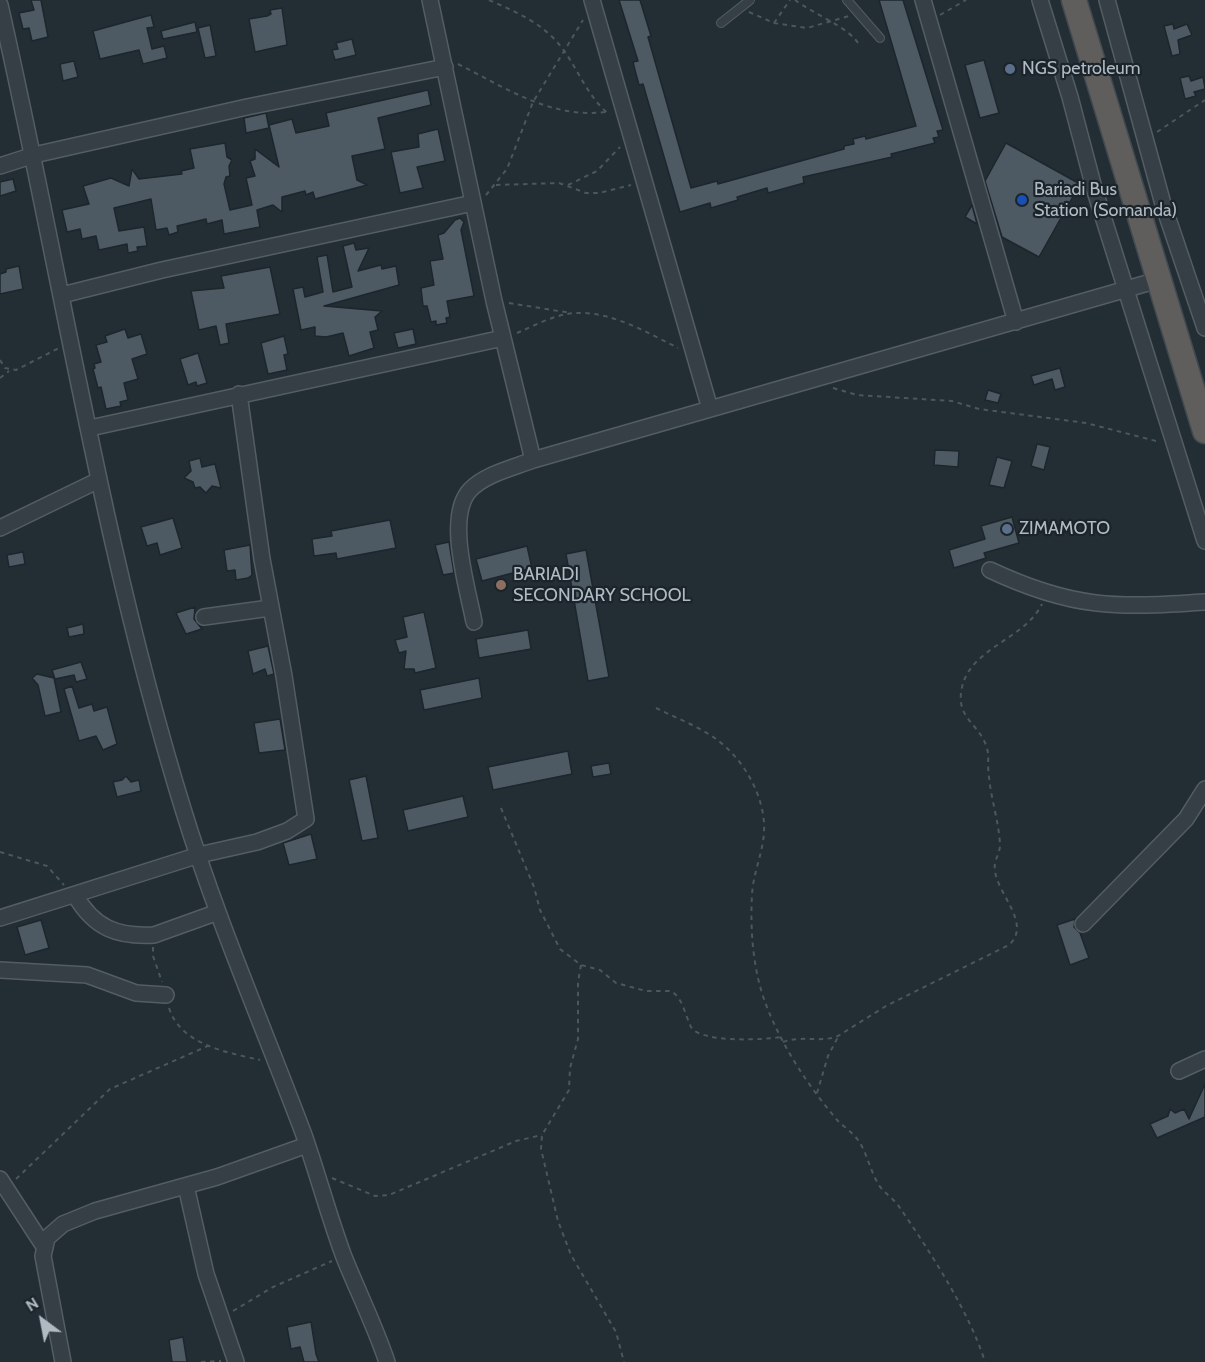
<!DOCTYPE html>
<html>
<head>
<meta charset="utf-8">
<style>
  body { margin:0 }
  #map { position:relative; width:1205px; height:1362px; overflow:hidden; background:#232d34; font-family:Cabin,sans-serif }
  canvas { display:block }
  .north { position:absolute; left:12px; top:1290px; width:60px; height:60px; -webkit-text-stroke:4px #1b242a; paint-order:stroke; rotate:328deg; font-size:16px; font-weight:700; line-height:24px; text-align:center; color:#b0bac2 }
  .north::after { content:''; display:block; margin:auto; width:21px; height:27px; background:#b0bac2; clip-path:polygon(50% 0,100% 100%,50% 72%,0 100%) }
</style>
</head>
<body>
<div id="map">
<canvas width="1205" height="1362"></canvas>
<div class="north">N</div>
</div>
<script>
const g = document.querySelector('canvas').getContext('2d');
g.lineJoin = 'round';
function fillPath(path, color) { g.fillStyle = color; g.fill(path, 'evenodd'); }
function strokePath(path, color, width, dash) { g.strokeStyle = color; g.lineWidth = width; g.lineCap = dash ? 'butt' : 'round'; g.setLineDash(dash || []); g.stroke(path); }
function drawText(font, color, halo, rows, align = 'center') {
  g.font = font + ' Cabin,sans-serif'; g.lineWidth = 4.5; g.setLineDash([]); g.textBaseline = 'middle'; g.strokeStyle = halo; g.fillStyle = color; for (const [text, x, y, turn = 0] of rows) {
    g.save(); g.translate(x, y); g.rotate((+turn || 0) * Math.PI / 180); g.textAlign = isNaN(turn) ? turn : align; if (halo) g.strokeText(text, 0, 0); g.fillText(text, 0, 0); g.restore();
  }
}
const building = new Path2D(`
  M31 0H41L48 37 32 41 29 28 23 29 19 13 34 10Z
  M619 0H640L651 36 648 37 691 188 717 181 718 184 844 149V146L854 144 853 139 865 136 866 139 916 126 879 0H903L943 130 937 131 939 137 933 138 935 143 891 154 892 157 803 177 804 183 768 193 767 188 737 197 738 200 711 208 710 203 680 212 643 84 639 85 636 74 633 62 638 61Z
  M282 8 287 45 255 52 249 19 267 16 271 14 270 10Z
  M151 15 154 27 147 28 152 49 164 46 167 58 143 64 139 50 100 59 93 31Z
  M195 22 197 32 163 39 161 31Z
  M1173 24 1174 29 1187 24 1192 35 1178 40 1180 54 1172 56 1164 26Z
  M210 25 216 56 205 58 198 28Z
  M352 39 356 55 335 60 332 50 338 49 336 43Z
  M984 60 999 113 980 118 965 65Z
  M74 61 78 77 63 81 60 64Z
  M1189 76 1191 81 1203 77 1205 89 1194 92 1196 96 1185 99 1180 78Z
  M428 90 431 105 378 118 385 149 352 156 357 180 367 185 315 199 313 192 306 195 305 191 282 197V212L273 205 257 210 260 227 224 234 222 220 207 224 206 219 177 226 178 232 169 235 167 228 156 230 151 199 114 208 119 231 144 227 147 246 137 247 138 251 128 253 127 244 99 250 96 236 82 239 80 229 67 232 62 210 89 204 83 186 111 178 129 186 132 169 139 179 182 174 181 171 194 168 190 149 225 143 227 157 232 160 229 166 230 176 226 177 224 184 230 210 252 205 246 178 255 176 250 161 255 159V149L279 167 269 125 292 119 296 133 329 126 326 113Z
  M266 113 269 128 246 133 244 118Z
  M438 129 445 161 417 167 423 188 400 193 391 152 419 147 418 134Z
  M1006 143 1080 184 1039 257 1002 237 985 181Z
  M13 179 16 191 0 196V182Z
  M972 205 977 224 965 217Z
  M460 218 464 222 461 230 474 296 447 301 450 317 446 318 447 323 436 325V321L431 322 427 306H423L421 288 434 285 430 261 443 259 438 235 444 233 455 220Z
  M354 243 356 250 369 248 358 271 381 265 382 269 396 266 399 285 324 306 382 311 375 317 378 330 370 332 374 348 349 356 343 333 326 337 315 336V327L301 330 293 289 303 287 305 297 323 292 317 257 327 255 333 292 352 287 343 246Z
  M19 266 23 289 0 294V274L6 272V269Z
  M270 267 280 314 226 324 229 343 220 345 216 326 199 330 191 291 224 288 221 276Z
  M125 329 128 338 141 334 147 354 132 359 138 379 124 383 128 400 120 402 121 406 106 409 101 387 98 388 93 369 95 368 94 364 101 362 96 345 107 342 105 336Z
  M413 329 416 344 398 348 394 333Z
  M284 336 288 354 284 355 287 370 268 374 261 343Z
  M198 353 207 383 197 386 196 382 188 385 180 359Z
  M1060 368 1065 387 1055 390 1052 379 1034 385 1031 376Z
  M988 390 1001 394 998 403 985 400Z
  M1037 444 1050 447 1044 470 1031 466Z
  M935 450 959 451 958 467 934 465Z
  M997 457 1012 461 1004 488 989 485Z
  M200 458 202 467 215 464 221 488 212 486 206 493 200 487 195 488 193 482 184 478 191 471 189 461Z
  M1012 517 1019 543 984 553 986 558 954 568 949 550 985 539 981 526Z
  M173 518 182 548 160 555 157 543 147 546 141 527Z
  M390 520 396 548 337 559 336 553 314 556 312 539 332 536 331 531Z
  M449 542 454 573 443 575 435 545Z
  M250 545 252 575 248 578 236 580 235 570 227 571 224 550Z
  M527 546 532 568 482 581 476 559Z
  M586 550 609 677 588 681 566 554Z
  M23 552 25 564 9 567 7 555Z
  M195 607 194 619 202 629 186 634 176 613Z
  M424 612 436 668 415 673 414 669H404L406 651 399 653 395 640 407 637 403 617Z
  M83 624 84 634 69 637 67 628Z
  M528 630 531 649 479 658 476 639Z
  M268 646 274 674 267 676 265 669 253 674 248 651Z
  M81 662 87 679 76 682 74 675 55 679 52 670Z
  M37 674 54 678 61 712 45 716 38 685 32 678Z
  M479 678 482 698 424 710 420 690Z
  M72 686 79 708 92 704 94 711 107 707 117 744 103 750 96 736 79 741 64 689Z
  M280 719 285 750 259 753 254 723Z
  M568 751 572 774 493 790 488 767Z
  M609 763 611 774 593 777 591 766Z
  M126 776 131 782 139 780 141 791 117 797 113 782 122 780Z
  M366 776 378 838 362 841 349 780Z
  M463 796 468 817 408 831 403 810Z
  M311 834 317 859 289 865 283 843Z
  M1075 919 1074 927 1080 933 1089 958 1070 965 1057 925Z
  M41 920 49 948 25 955 17 927Z
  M1205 1084V1117L1157 1138 1150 1124 1168 1116 1170 1109 1175 1113 1184 1109 1189 1119Z
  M311 1322 316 1354 319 1362H304L300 1347 291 1349 287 1327Z
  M183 1337 187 1362H172L169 1340Z`);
fillPath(building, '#4e5a63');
strokePath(building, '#1d262c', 1.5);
const service = new Path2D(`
  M847 0 880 38
  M721 23 750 0`);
const minor = new Path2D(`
  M430 0 494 301 533 460
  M592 0 710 409
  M923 0 1016 322
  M1040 0 1070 97 1094 188 1205 541
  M1107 0 1163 204 1205 328
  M0 5C61 273 102 546 183 809 217 920 263 1026 304 1135 318 1175 329 1217 344 1257 358 1292 375 1326 387 1362
  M0 166 34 155 247 107 445 67
  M62 295 162 270 473 203
  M90 428 503 338
  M0 528 99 480
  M990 570C1073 609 1116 608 1205 602
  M204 617 270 608
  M474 622C468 589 445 517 470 490 485 474 513 468 533 460L1158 280
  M75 895C94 928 117 937 154 935L218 912
  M0 918 199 855 257 842 287 831 306 819 284 676 262 559 239 394
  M1083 924 1186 819 1205 789
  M0 970 87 975 136 993 166 995
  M1179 1071 1205 1059
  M0 1179 45 1248
  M186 1186 206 1274 236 1362
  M63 1362 43 1256 47 1238 63 1224 95 1211 217 1177 307 1145`);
const trunk = new Path2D(`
  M1074 0 1205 431`);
strokePath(service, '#535d63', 10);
strokePath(minor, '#535d63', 18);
strokePath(trunk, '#404a50', 27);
strokePath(new Path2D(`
  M489 0C516 12 543 23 562 48 578 69 588 98 610 115
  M795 0C812 13 852 29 859 45
  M749 12 774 23 807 28 849 16
  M940 15 966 0
  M774 23 790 0
  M458 64C506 88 551 119 606 112
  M1157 132 1205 100
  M496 185 559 183 586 193H599L631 185
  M568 185 597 171 620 147
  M486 195 507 169 533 102 583 20
  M509 303 571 313
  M517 333C536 325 557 313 578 313 613 312 648 333 678 348
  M0 360 5 368 16 370 59 348
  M0 378 9 371
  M833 388 857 395 952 401 979 409 1086 423 1160 442
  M656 708C676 718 698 726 716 739 744 759 766 798 764 832 763 853 753 873 752 895 750 930 753 969 765 1002 781 1045 808 1086 838 1121 844 1127 852 1132 858 1140 868 1154 870 1173 881 1188 887 1195 895 1200 900 1208 929 1250 970 1313 985 1362
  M501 808 534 887 540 910 560 949 581 965 600 970 616 983 646 991H671C683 998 685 1015 691 1027 700 1043 764 1040 781 1037
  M0 852 47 866 64 885
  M153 947V956L162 982
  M581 965 578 982V1039L570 1068 569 1090 542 1135 541 1149 558 1221 571 1255 616 1332 624 1362
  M169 1008C181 1045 226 1052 260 1060
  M783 1042C802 1035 821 1043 838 1036L886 1006 1009 945C1032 924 998 895 995 871 993 861 1000 854 1000 845 999 822 991 799 989 777 987 766 990 755 986 745 978 724 958 718 961 693 966 648 1024 641 1042 604
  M817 1093 828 1056 838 1037
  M332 1178 375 1196 389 1195 516 1141 542 1135
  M16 1179 110 1089 210 1045
  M233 1311 273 1287 332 1261
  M201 1362 221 1361`), '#485958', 2, [4.5, 4.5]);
strokePath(service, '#363f45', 8);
strokePath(minor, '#363f45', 15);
strokePath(trunk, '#5f5e5c', 24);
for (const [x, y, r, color] of [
  [1010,69,6,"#5c6f8a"],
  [1022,200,6,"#1a4fb4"],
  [1007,529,6,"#5c6f8a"],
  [501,585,6,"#8d6e63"]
]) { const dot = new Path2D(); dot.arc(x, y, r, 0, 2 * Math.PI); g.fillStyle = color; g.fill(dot); strokePath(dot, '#1b242a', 2); }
drawText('18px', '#b0bac2', '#1b242a', [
  ["NGS petroleum",1022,69],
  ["Bariadi Bus",1034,190],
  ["Station (Somanda)",1034,211],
  ["ZIMAMOTO",1019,529],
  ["BARIADI",513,575],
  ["SECONDARY SCHOOL",513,596]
], 'left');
</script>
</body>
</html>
